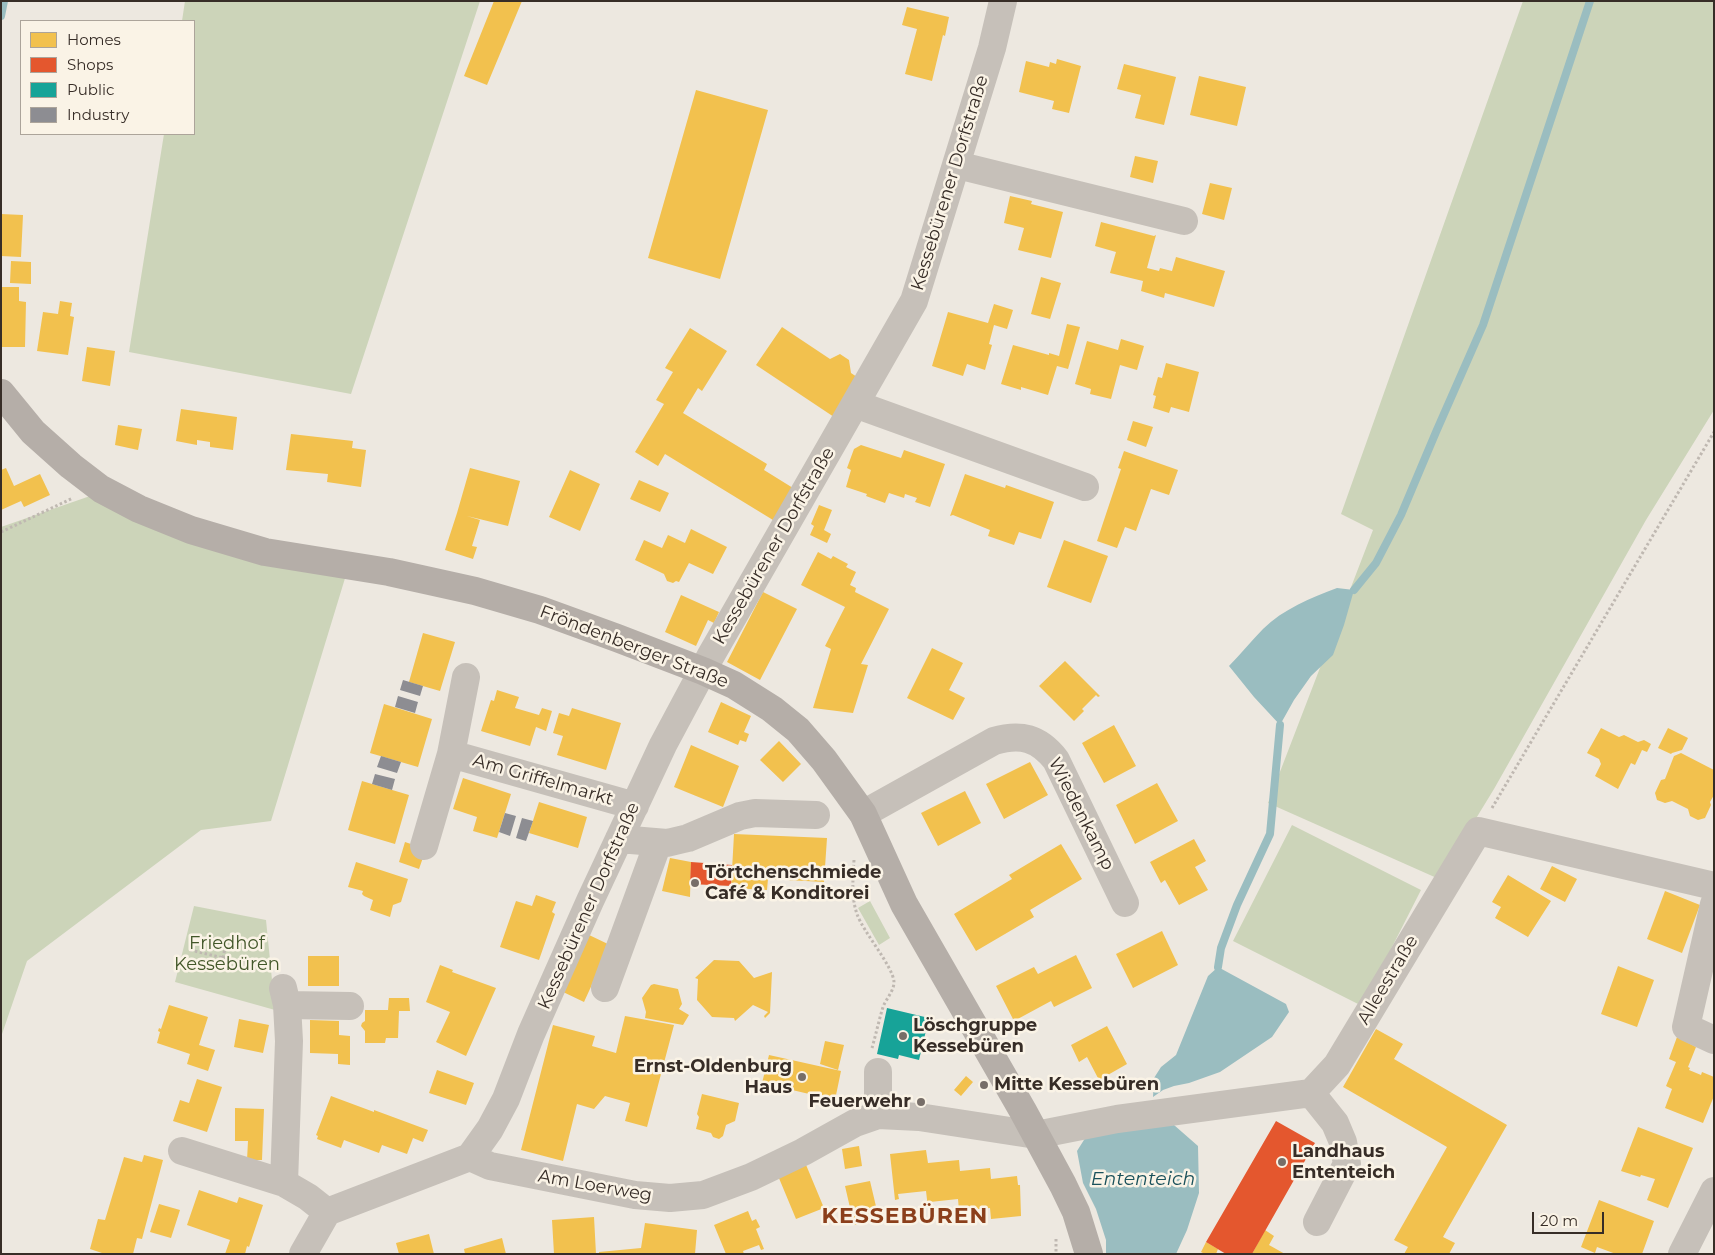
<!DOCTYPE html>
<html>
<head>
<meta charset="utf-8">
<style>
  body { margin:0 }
  #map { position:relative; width:1715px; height:1255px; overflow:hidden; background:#ede8e0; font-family:Montserrat,sans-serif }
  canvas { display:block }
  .frame { position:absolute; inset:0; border:2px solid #372d27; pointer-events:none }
  .legend { position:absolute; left:20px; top:20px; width:175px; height:115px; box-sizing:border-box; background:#faf3e6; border:1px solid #aca49a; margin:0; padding:6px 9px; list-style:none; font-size:15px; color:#372d27 }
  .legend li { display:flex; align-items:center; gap:10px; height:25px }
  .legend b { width:25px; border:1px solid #aca49a }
  .scale { position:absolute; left:1532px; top:1212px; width:72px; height:22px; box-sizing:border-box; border:2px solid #372d27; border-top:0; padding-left:6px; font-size:15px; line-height:18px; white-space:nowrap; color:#372d27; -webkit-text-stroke:4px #faf3e6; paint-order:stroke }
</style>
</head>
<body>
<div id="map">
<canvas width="1715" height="1255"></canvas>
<div class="frame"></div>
<ul class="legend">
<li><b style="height:14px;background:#f2c14e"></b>Homes</li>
<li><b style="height:14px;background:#e4572e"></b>Shops</li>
<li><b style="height:14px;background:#17a398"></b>Public</li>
<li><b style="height:14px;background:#8d8d92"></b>Industry</li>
</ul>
<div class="scale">20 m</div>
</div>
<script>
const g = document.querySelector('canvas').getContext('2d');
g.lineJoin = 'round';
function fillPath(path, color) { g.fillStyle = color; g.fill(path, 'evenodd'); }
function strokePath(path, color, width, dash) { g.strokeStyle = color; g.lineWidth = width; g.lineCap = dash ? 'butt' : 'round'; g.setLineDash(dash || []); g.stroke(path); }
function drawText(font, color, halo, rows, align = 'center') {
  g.font = font + ' Montserrat,sans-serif'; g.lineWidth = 5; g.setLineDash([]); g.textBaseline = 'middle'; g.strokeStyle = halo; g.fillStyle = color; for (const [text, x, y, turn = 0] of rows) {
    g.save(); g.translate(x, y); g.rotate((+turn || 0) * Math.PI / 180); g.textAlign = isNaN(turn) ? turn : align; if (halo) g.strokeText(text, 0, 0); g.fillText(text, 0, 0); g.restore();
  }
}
fillPath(new Path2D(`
  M185 1H480L351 394 129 352 164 134H194V21H182Z
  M1523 1H1714V410L1646 520 1494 789 1439 879 1268 803 1373 530 1341 514Z
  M93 495 346 575 271 821 201 830 27 961 1 1037V527Z
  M1292 825 1421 890 1362 1006 1233 941Z
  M870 901 890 938 879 945 858 908Z
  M194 906 266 920 275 1010 175 982Z`), '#ccd4b9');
fillPath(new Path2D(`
  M1337 588 1354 590 1344 625 1333 655 1311 676 1294 700 1280 725 1254 697 1229 666C1241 654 1251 641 1263 629 1283 609 1311 598 1337 588Z
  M1218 967 1286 1004 1289 1012 1272 1037 1220 1072 1189 1083 1174 1086 1163 1090 1153 1097 1154 1078 1161 1067 1176 1055 1208 976Z
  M1174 1125 1198 1146 1199 1193 1187 1230 1176 1254H1106V1240L1096 1209 1083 1183 1077 1151 1089 1132Z`), '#9abdc0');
fillPath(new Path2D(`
  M494 1H522L487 85 464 76Z
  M907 7 949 17 945 36 943 35 932 81 905 74 917 29 902 25Z
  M1057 59 1081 66 1069 113 1052 109 1054 101 1019 92 1026 61 1049 67 1050 62 1056 64Z
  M1124 64 1176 77 1164 125 1135 118 1141 95 1117 89Z
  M1199 76 1246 87 1237 126 1190 115Z
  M696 90 768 110 720 279 648 258Z
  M1135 156 1158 161 1153 183 1130 177Z
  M1210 183 1232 188 1224 220 1202 214Z
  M1010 196 1032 201 1031 204 1063 212 1051 258 1018 250 1024 228 1004 223Z
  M1 214 23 215 21 257 1 256Z
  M1101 222 1154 236 1156 235 1147 268 1159 271 1160 268 1172 271 1176 257 1225 271 1214 307 1165 293 1164 298 1141 291 1143 281 1110 273 1116 252 1095 246Z
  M11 261 31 262V284L10 283Z
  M1041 277 1061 283 1050 319 1031 314Z
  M1 287H19V301L26 302 25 347H1Z
  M60 301 72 303 70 316 74 317 68 355 37 351 43 312 58 314Z
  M994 304 1013 310 1007 329 994 325 989 344 992 345 985 370 967 364 963 376 932 366 948 312 988 323Z
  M1067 324 1080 327 1068 369 1057 366 1048 395 1021 387V390L1001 384 1013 345 1049 355V353L1059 356Z
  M782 327 830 359 840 354 849 360 851 373 860 379 837 419 756 365Z
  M690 328 727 351 702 391 698 388 683 413 767 464 764 470 793 488 773 520 665 454 658 466 635 452 664 404 656 400 673 372 665 368Z
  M1121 339 1144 346 1137 370 1120 365 1111 399 1090 394 1091 389 1075 384 1087 341 1118 350Z
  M87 347 115 351 110 386 82 381Z
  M1166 363 1199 372 1189 412 1171 407 1169 413 1153 408 1156 396 1153 395 1158 377 1162 378Z
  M181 409 237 417 233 450 210 447V442L197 440V445L176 441Z
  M1133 421 1153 427 1146 447 1127 440Z
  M118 425 142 429 138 450 115 445Z
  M291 434 353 441 352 448 366 450 361 487 327 482 328 474 286 470Z
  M861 445 901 458 904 450 945 464 930 507 915 502 917 498 905 494 904 498 889 493 885 503 866 496 867 494 846 487 851 470 847 468 854 449Z
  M1124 451 1178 470 1169 495 1151 489 1136 531 1125 527 1117 548 1097 541 1121 469 1118 468Z
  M6 468 14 486 40 474 50 495 24 507 21 501 1 510V470Z
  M470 468 520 481 508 526 467 516 480 520 472 546 477 547 473 559 445 550 457 513Z
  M570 470 600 484 580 531 549 517Z
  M965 474 1005 488 1006 485 1054 502 1041 539 1019 532 1014 545 988 536 990 530 953 515 950 516Z
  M639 480 669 493 660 512 630 499Z
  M819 505 832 510 824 530 831 534 827 543 810 535 814 526 811 524Z
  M691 529 727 547 713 574 689 563 679 582 676 581 673 583 667 581 664 574 635 560 644 540 662 548 668 535 685 543Z
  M1064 540 1108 556 1091 603 1047 587Z
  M818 552 831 559 833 556 848 564 846 567 856 572 850 585 856 588 855 592 889 609 861 664 868 665 853 713 813 708 831 649 825 646 845 607 801 585Z
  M763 592 797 609 760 680 727 662Z
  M681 595 719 612 714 623 708 620 696 646 665 632Z
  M423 633 455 642 440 691 409 682Z
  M932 648 963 663 949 690 965 698 953 720 907 698Z
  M1065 661 1100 696 1098 697 1096 695 1082 709 1084 711 1074 721 1039 686Z
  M497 690 519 697 515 708 539 715 542 708 552 711 546 731 536 727 530 746 481 731 491 700 494 701Z
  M721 702 751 716 744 732 749 734 746 742 740 740 738 745 708 732Z
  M384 704 432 719 418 767 370 753Z
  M572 708 621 723 606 770 557 755 563 736 553 733 559 713 569 716Z
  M1114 725 1136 766 1104 783 1082 743Z
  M1601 728 1619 737 1624 735 1638 742 1644 740 1651 744 1647 752 1642 750 1635 765 1631 763 1618 789 1595 776 1601 764 1599 759 1587 753Z
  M1668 728 1688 738 1682 750 1672 753 1671 754 1658 748Z
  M779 741 801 764 783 782 760 760Z
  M691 745 739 766 723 807 674 787Z
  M1681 753 1714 770V795L1710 802 1711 805 1705 818 1698 820 1690 816 1688 809 1672 801 1665 803 1657 800 1655 793 1661 780 1665 779 1674 756Z
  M1030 762 1048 795 1004 819 986 784Z
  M463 778 511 794 497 838 473 831 477 817 453 809Z
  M362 781 409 795 395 844 348 830Z
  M1157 783 1178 821 1135 844 1116 805Z
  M965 791 981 823 938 846 921 813Z
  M539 802 587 817 578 848 529 833Z
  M734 834 827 838 824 882 768 879 767 890 731 888Z
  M1194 839 1206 861 1195 867 1208 890 1179 905 1165 880 1161 883 1150 862Z
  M405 842 426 849 419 869 399 862Z
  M1061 844 1082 879 1030 910 1034 917 976 951 954 914 1012 879 1009 875Z
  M670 858 691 862 690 897 662 891Z
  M356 862 408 879 401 902 393 905 390 917 370 910 373 900 364 896 362 894 363 891 348 887Z
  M1552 866 1577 879 1565 902 1540 889Z
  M1508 875 1551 901 1528 937 1495 918 1501 907 1492 902Z
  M1665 891 1700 905 1682 953 1647 939Z
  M536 895 556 902 552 912 555 914 539 960 500 947 516 901 532 906Z
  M1162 931 1178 965 1133 988 1116 954Z
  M587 934 610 945 584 1002 561 991Z
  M1076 955 1092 988 1054 1007 1051 1001 1014 1021 996 986 1034 967 1038 974Z
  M308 956H339V986H308Z
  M714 960 739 961 754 978 772 972 770 1013 765 1018 764 1016 768 1012 753 1005 735 1021 734 1018 712 1017 697 1000 698 979 695 978Z
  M440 965 453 970 452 972 496 988 466 1056 436 1042 450 1012 426 1002Z
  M1618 966 1654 980 1637 1027 1601 1014Z
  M654 984 678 989 682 1004 679 1009 689 1015 683 1025 645 1018 646 1012 642 998 651 985Z
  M389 998H409L410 1011H399L398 1038H386L385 1043H365V1031L361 1026 362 1023 365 1021V1010H388Z
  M169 1005 208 1017 199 1045 215 1050 208 1071 187 1064 190 1054 157 1043 160 1032 158 1031 159 1028 161 1029Z
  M625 1016 674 1025 647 1127 625 1121 630 1103 605 1096 594 1109 577 1104 563 1161 521 1150 553 1025 595 1036 592 1046 616 1053Z
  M239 1019 269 1025 263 1053 234 1047Z
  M310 1020 339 1021V1035L350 1036V1065L338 1064V1054L310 1053Z
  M1107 1026 1127 1064 1099 1080 1087 1057 1079 1062 1071 1045Z
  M1376 1029 1403 1044 1394 1059 1507 1125 1443 1237 1455 1243 1449 1254H1404L1408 1247 1394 1240 1447 1147 1343 1087Z
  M1677 1037 1696 1047 1688 1067 1690 1068 1689 1070 1701 1075 1702 1072 1714 1077V1096L1703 1123 1665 1108 1672 1089 1666 1086 1676 1062 1669 1059Z
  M825 1041 844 1045 838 1070 820 1064Z
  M769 1055 841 1071 835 1100 762 1083Z
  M437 1070 474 1083 466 1105 429 1093Z
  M966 1076 973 1082 961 1096 954 1090Z
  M197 1079 222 1087 207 1132 173 1121 180 1100 189 1103Z
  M702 1094 739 1103 735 1121 726 1125 723 1136 719 1139 713 1137 711 1133 696 1129 699 1117 697 1114Z
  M331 1096 374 1112V1110L428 1130 423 1142 413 1138 407 1154 382 1145 379 1153 344 1140 341 1148 317 1139 318 1136 316 1135Z
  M235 1108 264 1109 262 1160H247L248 1141H235Z
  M1638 1127 1693 1148 1668 1208 1647 1200 1655 1179 1641 1175 1640 1177 1621 1171Z
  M859 1146 862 1166 845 1169 842 1149Z
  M926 1150 928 1163 959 1160 960 1171 990 1168 991 1179 1017 1176 1018 1185H1020L1021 1216 991 1219 990 1208 959 1211 958 1199 930 1202V1208H928L926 1191 898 1194 899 1199 895 1200 890 1154Z
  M144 1155 163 1160 142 1239 137 1238 133 1254H105L90 1249 98 1219 105 1220 124 1157 142 1162Z
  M804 1160 824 1208 796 1219 776 1171Z
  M870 1181 879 1219 854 1225 845 1186Z
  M199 1190 237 1203 239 1197 263 1205 249 1247 247 1246 245 1254H225L230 1240 187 1225Z
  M1599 1200 1654 1221 1642 1254H1616L1597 1247 1595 1253 1581 1247Z
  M159 1204 180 1210 171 1238 150 1232Z
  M748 1211 752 1221 756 1219 760 1227 756 1229 764 1249 761 1250 759 1245 743 1251 744 1254H726L714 1225Z
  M594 1217 596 1254H554L552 1220Z
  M645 1223 697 1230 695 1254H599V1252L641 1248Z
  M1265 1230 1274 1236 1269 1245 1285 1254H1252Z
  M429 1234 434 1254H399L396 1243Z
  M502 1238 506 1254H465L464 1249Z
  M1206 1242 1218 1249 1216 1254H1205L1201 1252Z`), '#f2c14e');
fillPath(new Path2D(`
  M691 862 732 865 731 886 690 884Z
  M1276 1121 1315 1143 1252 1254H1226L1206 1242Z`), '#e4572e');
fillPath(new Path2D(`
  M887 1008 929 1018 919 1060 899 1055 898 1059 877 1054Z`), '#17a398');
fillPath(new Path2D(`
  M403 680 423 686 420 696 400 690Z
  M398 696 418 702 415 713 395 707Z
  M381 756 401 762 397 773 377 767Z
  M375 774 395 779 392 790 372 784Z
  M505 813 516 816 510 836 499 832Z
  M522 818 533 821 526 841 516 838Z`), '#8d8d92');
strokePath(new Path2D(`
  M1 16 4 1
  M1354 590 1376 563 1401 515 1436 432 1483 325 1590 1
  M1218 967 1221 948 1237 905 1270 834 1280 725`), '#9abdc0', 8);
strokePath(new Path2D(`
  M1 532 73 498
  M1492 808 1714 432
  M854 860C853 878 851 897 857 914 863 932 893 966 894 982 894 991 886 999 883 1007 879 1020 876 1034 872 1048
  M190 950 266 968
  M223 958 226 943
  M1056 1239V1254`), '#bfb8b1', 3, [2.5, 2.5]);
strokePath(new Path2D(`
  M957 165 1184 221
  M855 404 1085 487
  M451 754 635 806
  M863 814 994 741C1021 733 1039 738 1056 760L1125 903
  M619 839 667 843 688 838 740 816 755 813 816 815
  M424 846 451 754 466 677
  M1714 904 1686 1027 1714 1040
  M283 988 287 1005 289 1041 284 1183
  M605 988 658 843
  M287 1005 350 1006
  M1311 1093 1335 1123 1343 1142 1347 1164 1317 1222
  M878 1115V1072
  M182 1151 284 1183 308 1197 327 1212
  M470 1157 490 1129 506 1099 531 1034 590 901 663 745 710 657 914 301 992 48 1003 1
  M303 1254 327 1212 470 1157 490 1166 635 1195 670 1198 703 1195 751 1177 803 1152 855 1123 878 1115 919 1117 1036 1135 1117 1119 1311 1093 1337 1065 1478 831 1714 886
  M1682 1254 1714 1191`), '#c6c0b9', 28);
strokePath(new Path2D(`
  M1 393 33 432 71 466 101 489 139 509 191 530 265 552 389 572 475 591 540 610 617 638 703 671 734 685 772 709 798 730 824 760 863 814 904 904 1023 1111 1063 1185 1076 1212 1089 1254`), '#b5aea8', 28);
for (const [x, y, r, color] of [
  [695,883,5,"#776e68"],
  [903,1036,5,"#776e68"],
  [802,1077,5,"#776e68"],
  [984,1085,5,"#776e68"],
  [921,1102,5,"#776e68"],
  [1282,1162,5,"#776e68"]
]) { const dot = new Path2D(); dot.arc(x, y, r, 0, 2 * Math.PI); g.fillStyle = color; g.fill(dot); strokePath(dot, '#faf3e6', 2); }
drawText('18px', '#372d27', '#faf3e6', [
  ["Kessebürener Dorfstraße",950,183,-73],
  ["Kessebürener Dorfstraße",774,546,-60],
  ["Fröndenberger Straße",634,647,21],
  ["Am Griffelmarkt",543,780,16],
  ["Wiedenkamp",1081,814,63],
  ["Kessebürener Dorfstraße",589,906,-66],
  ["Alleestraße",1388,980,-59],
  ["Am Loerweg",595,1186,10]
]);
drawText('bold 18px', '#372d27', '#faf3e6', [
  ["Törtchenschmiede",705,873],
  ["Café & Konditorei",705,894],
  ["Löschgruppe",913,1026],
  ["Kessebüren",913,1047],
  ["Ernst-Oldenburg",792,1067,"right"],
  ["Haus",792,1088,"right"],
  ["Mitte Kessebüren",994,1085],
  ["Feuerwehr",911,1102,"right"],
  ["Landhaus",1292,1152],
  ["Ententeich",1292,1173]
], 'left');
drawText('18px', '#425729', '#faf3e6', [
  ["Friedhof",227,944],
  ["Kessebüren",227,965]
]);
drawText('italic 19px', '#1a515b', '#faf3e6', [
  ["Ententeich",1143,1179]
]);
g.letterSpacing = '1px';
drawText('bold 22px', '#8b3f1b', '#faf3e6', [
  ["KESSEBÜREN",905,1217]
]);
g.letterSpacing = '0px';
</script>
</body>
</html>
